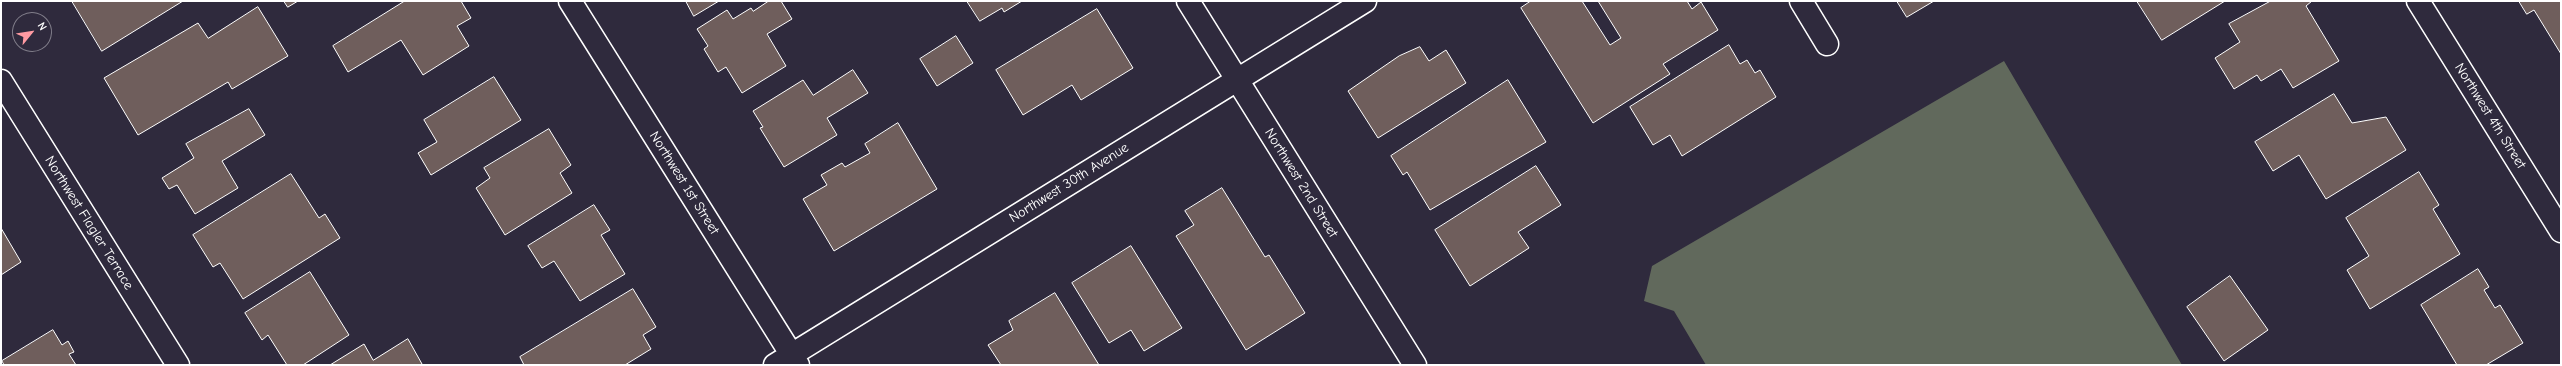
<!DOCTYPE html>
<html>
<head>
<meta charset="utf-8">
<style>
  body { margin:0 }
  #map { position:relative; width:2562px; height:366px; overflow:hidden; background:#2f2a3d; font-family:"Comic Neue",sans-serif }
  canvas { display:block }
  .frame { position:absolute; inset:0; border:2px solid #fff; pointer-events:none }
  .north { position:absolute; left:12px; top:12px; width:40px; height:40px; box-sizing:border-box; background:#2f2a3d; border:1px solid #827f8b; border-radius:50%; rotate:60deg; font-size:11px; font-weight:700; line-height:16px; text-align:center; color:#fff }
  .north::after { content:''; display:block; margin:auto; width:14px; height:18px; background:#ff9aa2; clip-path:polygon(50% 0,100% 100%,50% 72%,0 100%) }
</style>
</head>
<body>
<div id="map">
<canvas width="2562" height="366"></canvas>
<div class="frame"></div>
<div class="north">N</div>
</div>
<script>
const g = document.querySelector('canvas').getContext('2d');
g.lineJoin = 'round';
function fillPath(path, color) { g.fillStyle = color; g.fill(path, 'evenodd'); }
function strokePath(path, color, width, dash) { g.strokeStyle = color; g.lineWidth = width; g.lineCap = dash ? 'butt' : 'round'; g.setLineDash(dash || []); g.stroke(path); }
function drawText(font, color, halo, rows, align = 'center') {
  g.font = font + ' "Comic Neue",sans-serif'; g.lineWidth = 4; g.setLineDash([]); g.textBaseline = 'middle'; g.strokeStyle = halo; g.fillStyle = color; for (const [text, x, y, turn = 0] of rows) {
    g.save(); g.translate(x, y); g.rotate((+turn || 0) * Math.PI / 180); g.textAlign = isNaN(turn) ? turn : align; if (halo) g.strokeText(text, 0, 0); g.fillText(text, 0, 0); g.restore();
  }
}
fillPath(new Path2D(`
  M2004 61 2182 365H1706L1674 311 1644 301 1652 266Z`), '#61695c');
const building = new Path2D(`
  M72 1H183L102 51Z
  M284 1H298L288 7Z
  M405 1H461L471 18 457 26 469 46 423 75 401 40 348 72 333 46Z
  M686 1H719L694 16Z
  M769 1H781L792 19 767 34 786 66 742 93 726 67 718 72 704 49 708 46 697 29 727 10 733 19 751 8 753 11Z
  M967 1H1022L1004 12 1002 8 980 21Z
  M1531 1H1582L1610 45 1621 38 1598 1H1687L1692 9 1701 2 1718 30 1663 64 1670 74 1593 123 1521 8Z
  M1897 1H1934L1907 17Z
  M2137 1H2225L2162 40Z
  M2271 1H2312L2306 6 2339 61 2293 88 2281 69 2261 81 2257 75 2234 89 2215 58 2240 42 2229 24Z
  M2519 1H2561V54L2534 10 2527 14Z
  M258 7 288 56 232 89 228 82 138 135 104 78 198 23 208 38Z
  M1097 9 1133 68 1081 100 1072 85 1023 115 996 70Z
  M956 36 973 63 937 86 920 59Z
  M1729 45 1740 64 1747 60 1755 73 1760 70 1776 97 1682 156 1670 135 1653 145 1630 107Z
  M1420 47 1429 61 1446 50 1466 83 1378 138 1348 91 1399 56Z
  M853 70 868 93 827 118 837 135 784 167 760 128 763 127 753 111 803 80 813 95Z
  M494 77 521 120 431 175 418 153 437 142 424 120Z
  M1508 80 1546 142 1430 210 1407 172 1403 175 1391 156Z
  M2334 94 2352 123 2386 117 2406 150 2326 199 2299 155 2273 171 2255 142Z
  M249 109 265 135 222 161 238 188 195 214 177 185 169 189 162 178 194 158 186 144Z
  M898 123 937 189 834 251 803 199 827 185 821 175 842 163 845 167 870 153 865 144Z
  M549 129 571 165 560 173 572 193 505 235 476 188 490 178 484 168Z
  M1536 166 1561 205 1518 232 1529 248 1470 286 1435 230Z
  M2419 172 2439 205 2433 209 2460 254 2370 309 2347 270 2369 256 2346 218Z
  M291 174 319 218 325 214 340 238 243 299 220 263 213 267 193 235Z
  M1222 188 1265 257 1269 255 1305 313 1246 350 1176 236 1194 225 1185 211Z
  M594 205 610 230 601 235 625 274 580 301 554 261 542 268 528 246Z
  M1 228 21 262 1 275Z
  M1131 246 1182 328 1144 351 1131 330 1109 343 1072 283Z
  M2478 269 2489 287 2484 290 2495 308 2500 305 2523 343 2486 365H2457L2421 305Z
  M310 272 349 335 303 365H287L268 335 262 340 245 313Z
  M2230 276 2268 330 2224 361 2187 307Z
  M633 289 656 327 643 335 651 349 625 365H524L520 357Z
  M1055 293 1099 365H1001L988 345 1013 330 1009 321Z
  M53 330 62 345 68 341 74 352 69 354 76 365H4L2 361Z
  M408 339 422 364 419 365H330L364 344 373 360Z`);
fillPath(building, '#6f5e5c');
strokePath(building, '#fff', 1);
const minor = new Path2D(`
  M570 1 798 365
  M1188 1 1415 365
  M1801 1 1827 44
  M2418 1 2561 231
  M1 81 178 365
  M775 365 1365 1`);
strokePath(minor, '#fff', 25);
strokePath(minor, '#2f2a3d', 22);
drawText('14px', '#fff', '#2f2a3d', [
  ["Northwest 4th Street",2490,116,58],
  ["Northwest 1st Street",684,183,58],
  ["Northwest 30th Avenue",1069,183,-32],
  ["Northwest 2nd Street",1301,183,58],
  ["Northwest Flagler Terrace",89,223,58]
]);
</script>
</body>
</html>
